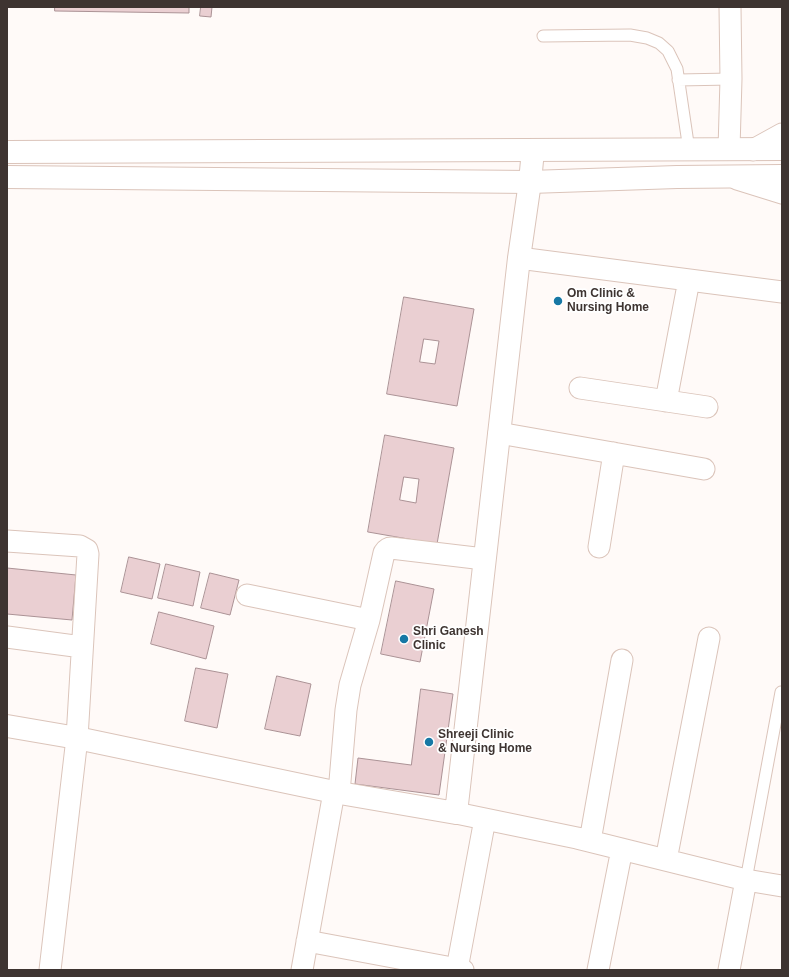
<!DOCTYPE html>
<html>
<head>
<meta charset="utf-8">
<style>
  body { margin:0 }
  #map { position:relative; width:789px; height:977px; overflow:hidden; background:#fffaf8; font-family:Helvetica,sans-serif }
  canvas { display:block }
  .frame { position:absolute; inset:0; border:8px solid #3e3431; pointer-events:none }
</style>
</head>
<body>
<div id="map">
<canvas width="789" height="977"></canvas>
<div class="frame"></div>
</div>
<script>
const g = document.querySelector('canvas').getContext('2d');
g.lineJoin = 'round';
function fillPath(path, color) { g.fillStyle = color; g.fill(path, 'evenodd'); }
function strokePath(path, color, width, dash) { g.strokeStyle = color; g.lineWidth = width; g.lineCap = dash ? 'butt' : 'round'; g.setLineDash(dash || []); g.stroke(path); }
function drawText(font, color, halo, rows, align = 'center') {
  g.font = font + ' Helvetica,sans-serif'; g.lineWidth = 3.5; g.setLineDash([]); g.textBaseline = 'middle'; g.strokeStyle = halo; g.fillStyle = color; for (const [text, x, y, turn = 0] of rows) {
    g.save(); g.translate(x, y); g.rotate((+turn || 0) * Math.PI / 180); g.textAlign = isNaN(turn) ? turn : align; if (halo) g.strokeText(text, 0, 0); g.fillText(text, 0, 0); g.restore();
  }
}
const building = new Path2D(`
  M55 7H189V13L55 11Z
  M201 7H212L211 17 200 16Z
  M404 297 474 309 457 406 387 394ZM424 339 439 341 435 364 420 362Z
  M385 435 454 448 437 544 368 532ZM404 477 419 479 416 503 400 500Z
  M129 557 160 564 152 599 121 592Z
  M166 564 200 572 193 606 158 598Z
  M7 568 76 575 72 620 7 614Z
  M210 573 239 580 230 615 201 608Z
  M396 581 434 589 420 662 381 654Z
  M159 612 214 626 206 659 151 644Z
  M196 668 228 674 217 728 185 721Z
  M277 676 311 684 300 736 265 729Z
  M421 689 453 694 439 795 355 784 358 758 411 765Z`);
fillPath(building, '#eacfd2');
strokePath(building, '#ab9295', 1);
const service = new Path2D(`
  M543 36 630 35 647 38 659 43 668 51 677 69 689 150
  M678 80 731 79
  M746 880 781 692`);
const minor = new Path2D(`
  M729 149 731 79 730 7
  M753 150 782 134
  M737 179 782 193
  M519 258 782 292
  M580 388 707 407
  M666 401 689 280
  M499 433 704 469
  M7 541 80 546 87 550 88 554 77 738 50 970
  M599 547 614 453
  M247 595 369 620
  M7 637 82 647
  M339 793 346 710 350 685 369 620 384 553C386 550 387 548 391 548L484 559
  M456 813 577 838 746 880 782 886
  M590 841 622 660
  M666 860 709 638
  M307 941 463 970
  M457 969 485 819
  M302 970 334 792
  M598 970 622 849
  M729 970 746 880`);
const tertiary = new Path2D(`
  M7 726 77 738 334 792 456 813 519 258 530 182 533 150`);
const secondary = new Path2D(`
  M7 152 782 149
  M7 177 530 182 677 177 782 176`);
strokePath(service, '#dbc4ba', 13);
strokePath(minor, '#dbc4ba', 23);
strokePath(tertiary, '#dbc4ba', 24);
strokePath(secondary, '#dbc4ba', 24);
strokePath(service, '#fff', 11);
strokePath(minor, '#fff', 21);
strokePath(tertiary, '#fff', 22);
strokePath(secondary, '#fff', 22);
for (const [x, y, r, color] of [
  [558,301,5,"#1778a5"],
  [404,639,5,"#1778a5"],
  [429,742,5,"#1778a5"]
]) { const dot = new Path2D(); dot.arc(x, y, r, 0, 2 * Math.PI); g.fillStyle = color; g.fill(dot); strokePath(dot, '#fff', 1.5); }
drawText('bold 12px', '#3e3431', '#fff', [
  ["Om Clinic &",567,294],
  ["Nursing Home",567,308],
  ["Shri Ganesh",413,632],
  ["Clinic",413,646],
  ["Shreeji Clinic",438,735],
  ["& Nursing Home",438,749]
], 'left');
</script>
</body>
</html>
